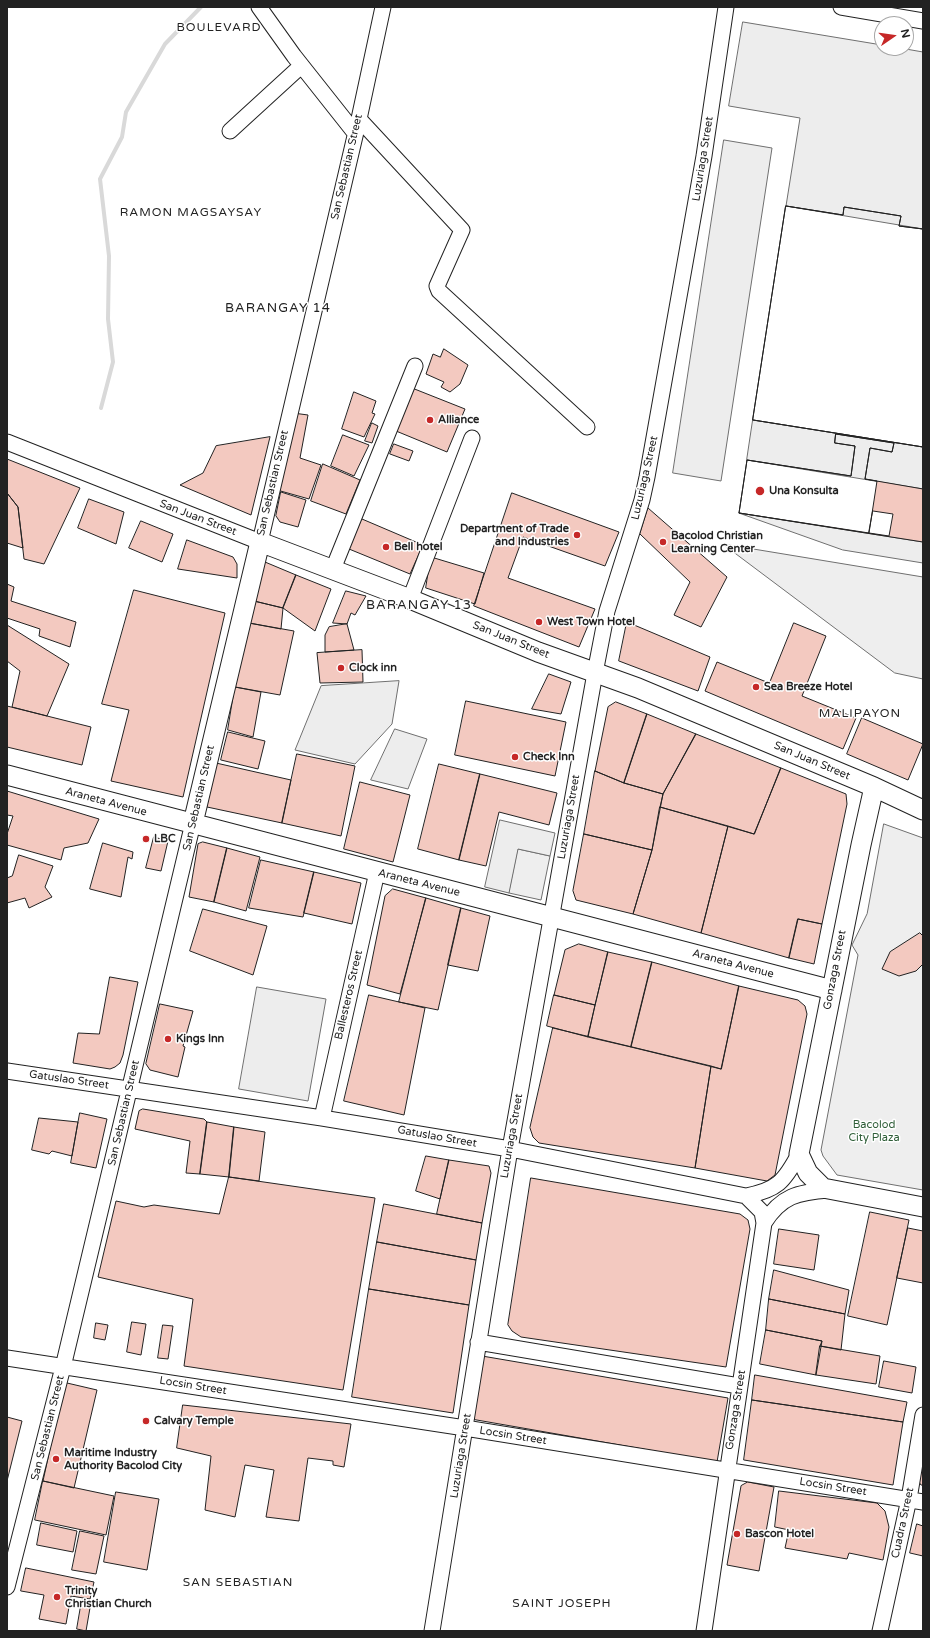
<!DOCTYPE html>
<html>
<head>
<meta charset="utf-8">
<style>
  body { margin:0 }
  #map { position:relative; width:930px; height:1638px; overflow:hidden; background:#fff; font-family:"Varela Round",sans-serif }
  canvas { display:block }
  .frame { position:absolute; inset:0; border:8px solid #222; pointer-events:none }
  .north { position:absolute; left:874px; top:16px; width:40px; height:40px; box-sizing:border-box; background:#fff; border:1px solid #a7a7a7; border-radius:50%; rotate:77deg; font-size:11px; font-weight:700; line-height:16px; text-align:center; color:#222 }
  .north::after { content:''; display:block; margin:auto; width:14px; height:18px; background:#c62828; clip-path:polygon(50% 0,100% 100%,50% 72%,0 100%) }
</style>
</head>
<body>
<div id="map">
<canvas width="930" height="1638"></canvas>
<div class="frame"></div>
<div class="north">N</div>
</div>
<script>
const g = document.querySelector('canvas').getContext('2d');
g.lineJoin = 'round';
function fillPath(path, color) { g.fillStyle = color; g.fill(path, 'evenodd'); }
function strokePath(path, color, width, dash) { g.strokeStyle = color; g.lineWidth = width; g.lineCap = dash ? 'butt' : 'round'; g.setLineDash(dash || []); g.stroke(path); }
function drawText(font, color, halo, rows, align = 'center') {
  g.font = font + ' "Varela Round",sans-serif'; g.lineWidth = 3; g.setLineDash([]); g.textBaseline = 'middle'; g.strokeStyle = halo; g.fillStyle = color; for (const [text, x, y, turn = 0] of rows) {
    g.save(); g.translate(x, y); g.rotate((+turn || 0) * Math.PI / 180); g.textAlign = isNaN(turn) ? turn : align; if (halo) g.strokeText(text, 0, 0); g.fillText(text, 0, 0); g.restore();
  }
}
const green = new Path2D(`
  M723 544 923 577V679L895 673Z
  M884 824 923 838V1190L837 1175 823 1156 821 1150 858 955 852 945 867 914Z
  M518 849 550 856 541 900 509 893Z`);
fillPath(green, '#eee');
strokePath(green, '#6f6f6f', 1);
const parking = new Path2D(`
  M743 22 882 45V48H900L923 52V229L786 206 800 118 729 106Z
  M724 140 772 148 721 481 673 473Z
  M753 420 923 447V489L747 460Z
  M739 513 923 542V563L843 550Z
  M399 681 392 724 355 764 295 750 321 686Z
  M395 729 427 739 408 789 371 780Z
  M500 820 555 833 550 856 518 849 509 893 485 887Z
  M257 987 326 999 308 1101 239 1089Z`);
fillPath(parking, '#ededed');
strokePath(parking, '#6f6f6f', 1);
strokePath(new Path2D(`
  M101 408 113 362 108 319 109 256 100 179 122 137 126 112 165 44 201 7`), '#d9d9d9', 4);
const building = new Path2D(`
  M786 206 843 215 844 207 901 216 899 226 923 229V447L753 420Z
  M786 206 843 215 844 207 901 216 899 226 923 229V447L753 420Z
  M444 349 468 365 460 384 450 392 441 387 444 382 426 374 433 354 440 357Z
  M412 388 465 409 447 452 396 431Z
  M354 392 376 401 372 413 375 414 364 437 342 429Z
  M293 413 308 415 300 458 321 465 309 499 277 490Z
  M372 423 378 426 372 443 365 441Z
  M836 434 894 443 892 452 870 448 865 479 923 489V542L739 513 747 460 851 476 855 446 835 443Z
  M836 434 894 443 892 452 870 448 865 479 877 481 869 533 739 513 747 460 851 476 855 446 835 443Z
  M343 435 369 445 354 476 331 466Z
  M270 437 251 515 180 485 203 473 216 446Z
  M394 444 413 451 409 461 390 454Z
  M7 459 80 488 44 564 24 559 18 507 7 493Z
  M323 464 360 480 346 514 311 501Z
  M281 492 306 500 298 527 280 522 276 516Z
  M7 493 18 507 23 548 7 543Z
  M512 493 619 532 605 566 523 537 508 578 595 609 579 647 474 606Z
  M89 499 124 512 116 544 78 528Z
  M648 508 727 577 701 627 674 615 690 582 640 534Z
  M873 511 893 514 889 536 869 533Z
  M362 519 423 545 410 574 349 549Z
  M141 521 173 534 162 562 129 548Z
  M187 540 233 557 237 564V578L178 569Z
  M431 557 484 573 475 604 426 588Z
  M265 562 296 575 283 608 254 601Z
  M296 575 331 589 315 631 283 608Z
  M7 584 14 587 11 601 76 622 70 647 39 636 40 629 7 618Z
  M134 590 225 613 183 797 111 781 129 710 102 704Z
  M346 591 366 596 355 615 351 613 347 624 333 623Z
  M254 601 283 608 281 629 249 623Z
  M627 622 710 657 698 691 619 661Z
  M249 623 294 631 280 695 235 687Z
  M794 623 826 636 802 696 856 718 843 749 705 691 717 662 769 683Z
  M347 624 354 650 325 652V635L329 627Z
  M7 625 69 664 47 716 12 707 20 671 7 661Z
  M362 650 363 682 320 683 317 653Z
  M549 674 571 682 561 714 532 709Z
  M235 687 261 692 253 737 228 730Z
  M466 701 566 722 555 776 455 755Z
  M616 702 647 714 624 783 595 771 608 707Z
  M7 706 91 727 82 765 7 747Z
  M647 714 696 734 663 794 624 783Z
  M862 718 923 744 908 780 847 754Z
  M228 732 265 741 258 769 221 760Z
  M696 734 781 768 754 834 660 807 663 794Z
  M297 754 355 766 341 836 282 823Z
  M216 763 291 780 282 823 207 807Z
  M439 764 480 774 459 860 418 849Z
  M781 768 846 794 847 804 822 924 798 919 789 958 701 933 728 826 754 834Z
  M595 771 624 783 663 794 652 850 584 834Z
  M480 774 557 793 549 825 499 812 486 866 459 860Z
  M360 782 410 795 393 862 344 849Z
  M7 791 99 819 88 843 64 848 61 860 7 845V834L13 816 7 815Z
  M660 807 728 826 701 933 633 914 652 850Z
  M584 834 652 850 633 914 576 900 573 891Z
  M154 837 168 841 161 871 146 868Z
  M203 842 227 848 214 902 189 897 198 844Z
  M103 843 133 852 132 859 128 857 121 897 90 889Z
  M227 848 260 857 246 911 214 902Z
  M19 855 53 866 45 887 52 897 29 908 25 898 7 903V878L12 876Z
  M261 860 314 872 303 917 249 908Z
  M314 872 361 883 352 924 304 913Z
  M393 889 426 898 400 994 367 985 385 896Z
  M426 898 461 908 438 1010 399 1002Z
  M461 908 490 916 478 971 448 965Z
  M203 909 267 926 253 975 190 951Z
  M798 919 822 924 814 964 789 958Z
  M920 933 923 936V964L916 971 899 976 882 969 890 952Z
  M579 944 608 952 595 1005 554 995 565 950Z
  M608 952 652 962 631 1047 588 1037Z
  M652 962 739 986 721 1069 631 1047Z
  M110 977 138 982 123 1055 120 1063 115 1067 110 1069 73 1063 78 1033 99 1034Z
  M739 986 798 1000 805 1006 807 1014 775 1175 767 1181 695 1168 711 1066 721 1069Z
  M369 995 425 1008 404 1115 344 1101Z
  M554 995 595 1005 588 1037 547 1026Z
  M160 1004 193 1011 183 1046 185 1047 178 1077 150 1070 146 1064Z
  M553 1028 711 1066 695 1168 539 1143 533 1137 530 1128Z
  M143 1109 204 1119 207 1122 200 1174 186 1173 190 1141 135 1129 139 1111Z
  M80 1113 107 1119 96 1168 71 1163Z
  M39 1118 78 1122 72 1156 52 1151 49 1154 32 1150Z
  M207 1122 234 1127 229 1177 200 1174Z
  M234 1127 265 1132 259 1181 229 1177Z
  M426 1156 449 1160 440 1199 416 1191Z
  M449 1160 489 1166 491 1173 482 1223 437 1214Z
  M229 1177 375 1198 343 1390 184 1366 193 1299 98 1277 116 1201 144 1207 154 1205 219 1214Z
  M531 1178 740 1214 748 1220 750 1229 726 1367 521 1337 512 1331 508 1325Z
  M384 1204 482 1223 476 1260 377 1242Z
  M870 1212 909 1220 887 1325 848 1316Z
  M908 1228 923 1231V1283L897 1278Z
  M779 1229 819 1235 814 1270 774 1264Z
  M377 1242 476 1260 469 1305 369 1289Z
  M774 1270 849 1290 845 1314 769 1299Z
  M369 1289 469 1305 453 1413 352 1397Z
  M769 1299 845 1314 841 1350 820 1346 822 1341 766 1330Z
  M132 1322 146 1324 141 1355 127 1352Z
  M96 1323 108 1325 105 1340 94 1338Z
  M163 1325 173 1326 168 1359 158 1358Z
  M766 1330 822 1341 816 1375 760 1364Z
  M820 1346 880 1356 876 1384 816 1375Z
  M482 1356 728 1398 717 1462 471 1419Z
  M884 1361 916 1367 912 1393 879 1387Z
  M755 1375 907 1402 903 1422 752 1400Z
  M67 1383 97 1390 74 1488 43 1481 63 1389Z
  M752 1400 903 1422 893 1485 744 1460Z
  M183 1405 351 1424 344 1467 333 1465V1461L308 1458 299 1521 266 1517 274 1470 245 1465 235 1517 205 1510 211 1456 177 1448Z
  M7 1417 22 1421 7 1481Z
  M923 1456V1486L920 1484 918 1478Z
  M43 1481 114 1496 106 1535 35 1520Z
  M748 1482 774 1487 759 1571 727 1565 741 1486Z
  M779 1491 877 1503 885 1511 889 1527 883 1560 849 1553 847 1559 785 1548 789 1530 775 1527Z
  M116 1492 159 1499 147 1570 104 1562Z
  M41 1523 77 1531 73 1552 37 1545Z
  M917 1524 923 1526V1556L910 1553Z
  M80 1531 104 1536 96 1574 72 1570Z
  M26 1568 94 1582 90 1599 71 1596 66 1624 39 1619 44 1595 21 1591Z
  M82 1600 91 1602 86 1631 77 1629Z`);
fillPath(building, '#f3c9c0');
strokePath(building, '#222', 1);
const minor = new Path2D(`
  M259 7 294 56 355 133
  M841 7 923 21
  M359 119 462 230 437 286 439 291 587 427
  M230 131 301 66
  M7 442 260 542 359 119 383 7
  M333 569 415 366
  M410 599 472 438
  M7 1071 322 1118 510 1149 746 1196C777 1190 784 1182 799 1154
  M322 1118 377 872
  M764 1223C781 1196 798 1192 829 1190
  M478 1342 739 1386
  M7 1358 465 1428 923 1502
  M7 1587 63 1367 193 823
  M432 1631 510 1149 595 673 607 611 642 500 647 477 704 156 726 7
  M704 1631 764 1223 762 1212 746 1196
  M880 1631 909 1499 923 1415`);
const major = new Path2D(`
  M7 775 832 990
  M874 787 861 845 799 1154 808 1173 823 1188 923 1207
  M193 823 260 542 410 599 538 652 638 688 874 787 923 810`);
strokePath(minor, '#222', 17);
strokePath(major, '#222', 21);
strokePath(minor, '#fff', 15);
strokePath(major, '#fff', 19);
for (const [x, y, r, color] of [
  [430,420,4,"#c62828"],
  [760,491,5,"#c62828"],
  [577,535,4,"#c62828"],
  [663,542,4,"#c62828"],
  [386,547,4,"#c62828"],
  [539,622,4,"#c62828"],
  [341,668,4,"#c62828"],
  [756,687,4,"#c62828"],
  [515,757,4,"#c62828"],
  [146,839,4,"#c62828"],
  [168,1039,4,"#c62828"],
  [146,1421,4,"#c62828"],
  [56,1459,4,"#c62828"],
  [737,1534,4,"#c62828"],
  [57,1597,4,"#c62828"]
]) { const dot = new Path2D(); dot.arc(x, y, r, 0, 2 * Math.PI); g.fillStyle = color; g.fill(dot); strokePath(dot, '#fff', 1.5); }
drawText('11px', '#222', '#fff', [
  ["Luzuriaga Street",703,159,-81],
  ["San Sebastian Street",347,167,-77],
  ["Luzuriaga Street",645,478,-77],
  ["San Sebastian Street",273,483,-77],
  ["San Juan Street",198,518,21],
  ["San Juan Street",511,640,22],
  ["San Juan Street",812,761,23],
  ["San Sebastian Street",199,798,-77],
  ["Araneta Avenue",106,802,15],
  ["Luzuriaga Street",569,817,-80],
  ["Araneta Avenue",419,883,14],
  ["Araneta Avenue",733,964,15],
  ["Gonzaga Street",835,970,-79],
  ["Ballesteros Street",349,995,-77],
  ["Gatuslao Street",69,1080,8],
  ["San Sebastian Street",124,1113,-77],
  ["Luzuriaga Street",512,1136,-80],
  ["Gatuslao Street",437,1137,10],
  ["Locsin Street",193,1386,9],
  ["Gonzaga Street",736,1410,-81],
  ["San Sebastian Street",48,1428,-76],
  ["Locsin Street",513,1436,9],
  ["Luzuriaga Street",461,1456,-81],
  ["Locsin Street",833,1487,9],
  ["Cuadra Street",903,1523,-78]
]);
drawText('bold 11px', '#222', '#fff', [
  ["Alliance",438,420],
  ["Una Konsulta",769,491],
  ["Department of Trade",569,529,"right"],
  ["and Industries",569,542,"right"],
  ["Bacolod Christian",671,536],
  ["Learning Center",671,549],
  ["Bell hotel",394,547],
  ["West Town Hotel",547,622],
  ["Clock inn",349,668],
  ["Sea Breeze Hotel",764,687],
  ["Check Inn",523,757],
  ["LBC",154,839],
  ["Kings Inn",176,1039],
  ["Calvary Temple",154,1421],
  ["Maritime Industry",64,1453],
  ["Authority Bacolod City",64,1466],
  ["Bascon Hotel",745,1534],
  ["Trinity",65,1591],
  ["Christian Church",65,1604]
], 'left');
drawText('11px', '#2f5e38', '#fff', [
  ["Bacolod",874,1125],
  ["City Plaza",874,1138]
]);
g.letterSpacing = '1px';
drawText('12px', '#222', '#fff', [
  ["BOULEVARD",219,28],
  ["RAMON MAGSAYSAY",191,213],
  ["MALIPAYON",860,714],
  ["SAN SEBASTIAN",238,1583],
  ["SAINT JOSEPH",562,1604]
]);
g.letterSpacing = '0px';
g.letterSpacing = '1px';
drawText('13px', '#222', '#fff', [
  ["BARANGAY 14",278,309],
  ["BARANGAY 13",419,606]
]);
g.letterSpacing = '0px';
</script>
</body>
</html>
